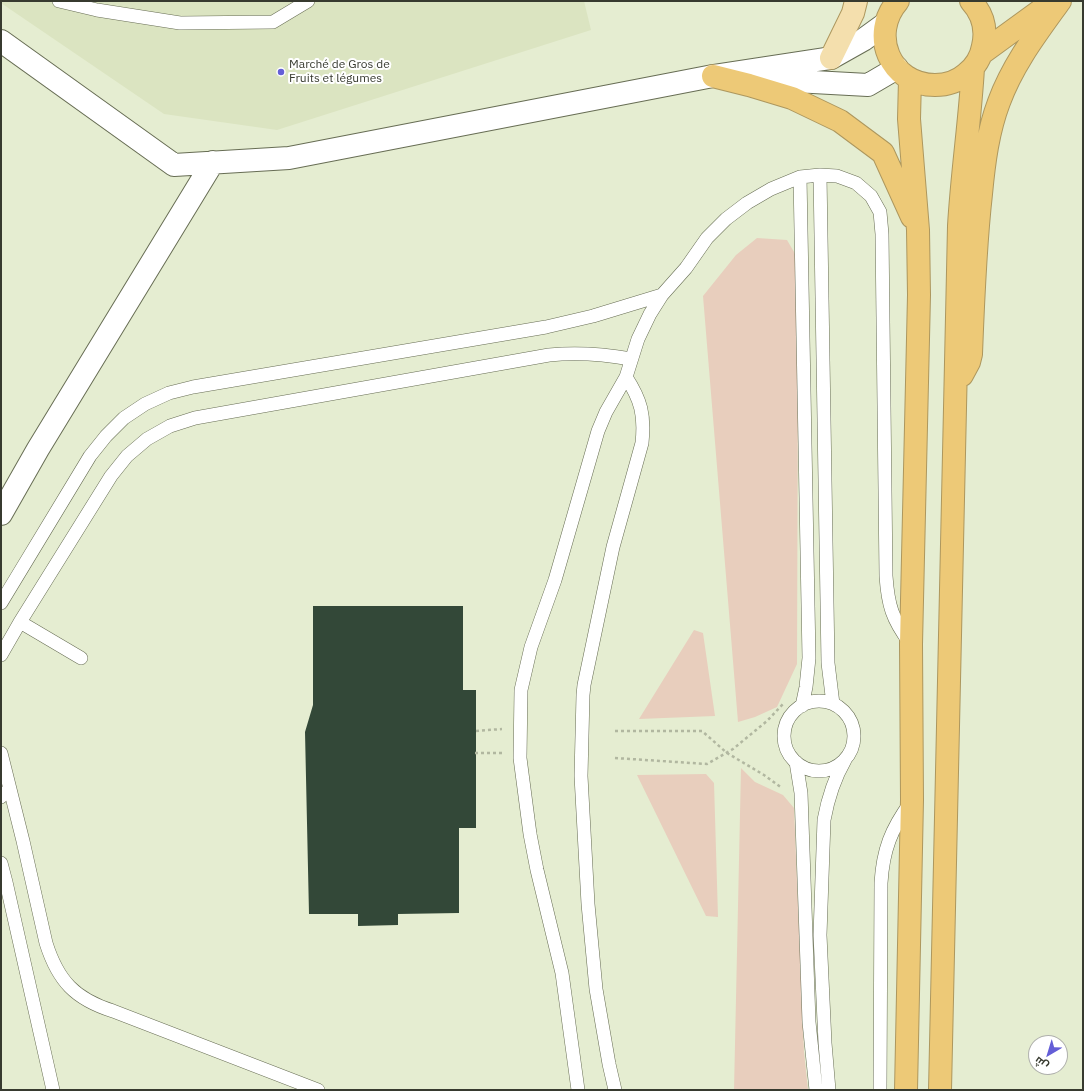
<!DOCTYPE html>
<html>
<head>
<meta charset="utf-8">
<style>
  body { margin:0 }
  #map { position:relative; width:1084px; height:1091px; overflow:hidden; background:#e5edd1; font-family:"IBM Plex Sans",Cairo,sans-serif }
  canvas { display:block }
  .frame { position:absolute; inset:0; border:2px solid #373a2f; pointer-events:none }
  .north { position:absolute; left:1028px; top:1035px; width:40px; height:40px; box-sizing:border-box; background:#fff; border:1px solid #afb0ac; border-radius:50%; rotate:218deg; font-size:11px; font-weight:700; line-height:16px; text-align:center; color:#373a2f }
  .north::after { content:''; display:block; margin:auto; width:14px; height:18px; background:#645ed7; clip-path:polygon(50% 0,100% 100%,50% 72%,0 100%) }
</style>
</head>
<body>
<div id="map">
<canvas width="1084" height="1091"></canvas>
<div class="frame"></div>
<div class="north">ش</div>
</div>
<script>
const g = document.querySelector('canvas').getContext('2d');
g.lineJoin = 'round';
function fillPath(path, color) { g.fillStyle = color; g.fill(path, 'evenodd'); }
function strokePath(path, color, width, dash) { g.strokeStyle = color; g.lineWidth = width; g.lineCap = dash ? 'butt' : 'round'; g.setLineDash(dash || []); g.stroke(path); }
function drawText(font, color, halo, rows, align = 'center') {
  g.font = font + ' "IBM Plex Sans",sans-serif'; g.lineWidth = 4; g.setLineDash([]); g.textBaseline = 'middle'; g.strokeStyle = halo; g.fillStyle = color; for (const [text, x, y, turn = 0] of rows) {
    g.save(); g.translate(x, y); g.rotate((+turn || 0) * Math.PI / 180); g.textAlign = isNaN(turn) ? turn : align; if (halo) g.strokeText(text, 0, 0); g.fillText(text, 0, 0); g.restore();
  }
}
fillPath(new Path2D(`
  M1 1H584L591 30 277 130 164 114 1 3Z`), '#dbe4c1');
fillPath(new Path2D(`
  M757 238 787 240 797 257 798 368 797 664 777 707 755 717 738 722 703 296 736 255Z
  M694 630 703 633 715 716 639 719Z
  M741 768 755 782 783 795 794 808 804 1052 808 1090H734Z
  M706 774 714 783 718 917 706 916 637 775Z`), '#e8cebd');
fillPath(new Path2D(`
  M313 606H463V690H476V828H459V913L398 914V925L358 926V914H309L305 732 313 705Z`), '#334838');
const lane = new Path2D(`
  M59 1 97 10 180 23 273 22 308 1
  M820 175 828 663 833 704
  M800 177 809 658 806 687 802 706
  M1 603 90 456 106 436 124 418 145 404 169 393 193 387 546 327 593 316 662 295
  M20 622 81 658
  M1 655 20 622 111 476 127 456 147 439 170 426 195 418 549 355C578 352 603 354 631 359
  M784 736a35 35 0 1 1 70 0a35 35 0 1 1-70 0Z
  M1 753 23 841 46 943C58 981 75 999 113 1011L318 1090
  M796 762 801 793 809 1022 816 1090
  M1 793V797
  M1 863 6 882 53 1090
  M578 1090 562 973 537 870 530 834 520 758 521 690 531 647 555 580 598 431 606 412 626 377 638 339 650 314 662 295 686 268 707 238 726 219 747 203 771 189 800 177 820 175 837 176 856 183 871 196 880 212 882 234 886 576C888 605 892 619 910 643
  M615 1090 609 1064 596 989 588 904 581 776 583 695 584 685 613 547 642 443C645 415 641 400 626 377
  M829 1090 825 1043 820 935 824 820C828 798 834 779 845 760
  M880 1090 881 883C883 850 891 829 911 802`);
const secondary = new Path2D(`
  M1 41 174 165 289 158 713 76 831 58 863 40 885 24
  M758 79 868 85 897 68
  M1 514 38 449 213 162`);
const primary = new Path2D(`
  M831 58 853 13 856 1`);
const highway = new Path2D(`
  M898 1C869 34 890 85 935 85 946 85 957 82 966 74 975 67 981 58 983 46 987 29 983 14 971 1
  M982 53 1052 2
  M713 76 749 85 792 98 840 121 883 153 912 217
  M962 375 969 362 971 354C973 301 975 247 981 194 984 162 988 131 999 102 1013 64 1037 33 1060 1
  M906 1090 912 800 911 644 919 295 918 230 909 119 910 79
  M940 1090 959 226C962 173 970 121 973 68`);
strokePath(lane, '#676d54', 14);
strokePath(secondary, '#676d54', 24);
strokePath(primary, '#ad975e', 24);
strokePath(highway, '#ad975e', 24);
strokePath(new Path2D(`
  M476 731 502 729
  M615 731H702L727 753 764 775 782 788
  M475 753H502
  M615 758 707 764 733 749 767 721 784 703`), '#b1b7a0', 2.5, [3, 3]);
strokePath(lane, '#fff', 13);
strokePath(secondary, '#fff', 22);
strokePath(primary, '#f4dfad', 22);
strokePath(highway, '#edc977', 22);
for (const [x, y, r, color] of [
  [281,72,4,"#645ed7"]
]) { const dot = new Path2D(); dot.arc(x, y, r, 0, 2 * Math.PI); g.fillStyle = color; g.fill(dot); strokePath(dot, '#fff', 1.5); }
drawText('12px', '#373a2f', '#fff', [
  ["Marché de Gros de",289,65],
  ["Fruits et légumes",289,79]
], 'left');
</script>
</body>
</html>
